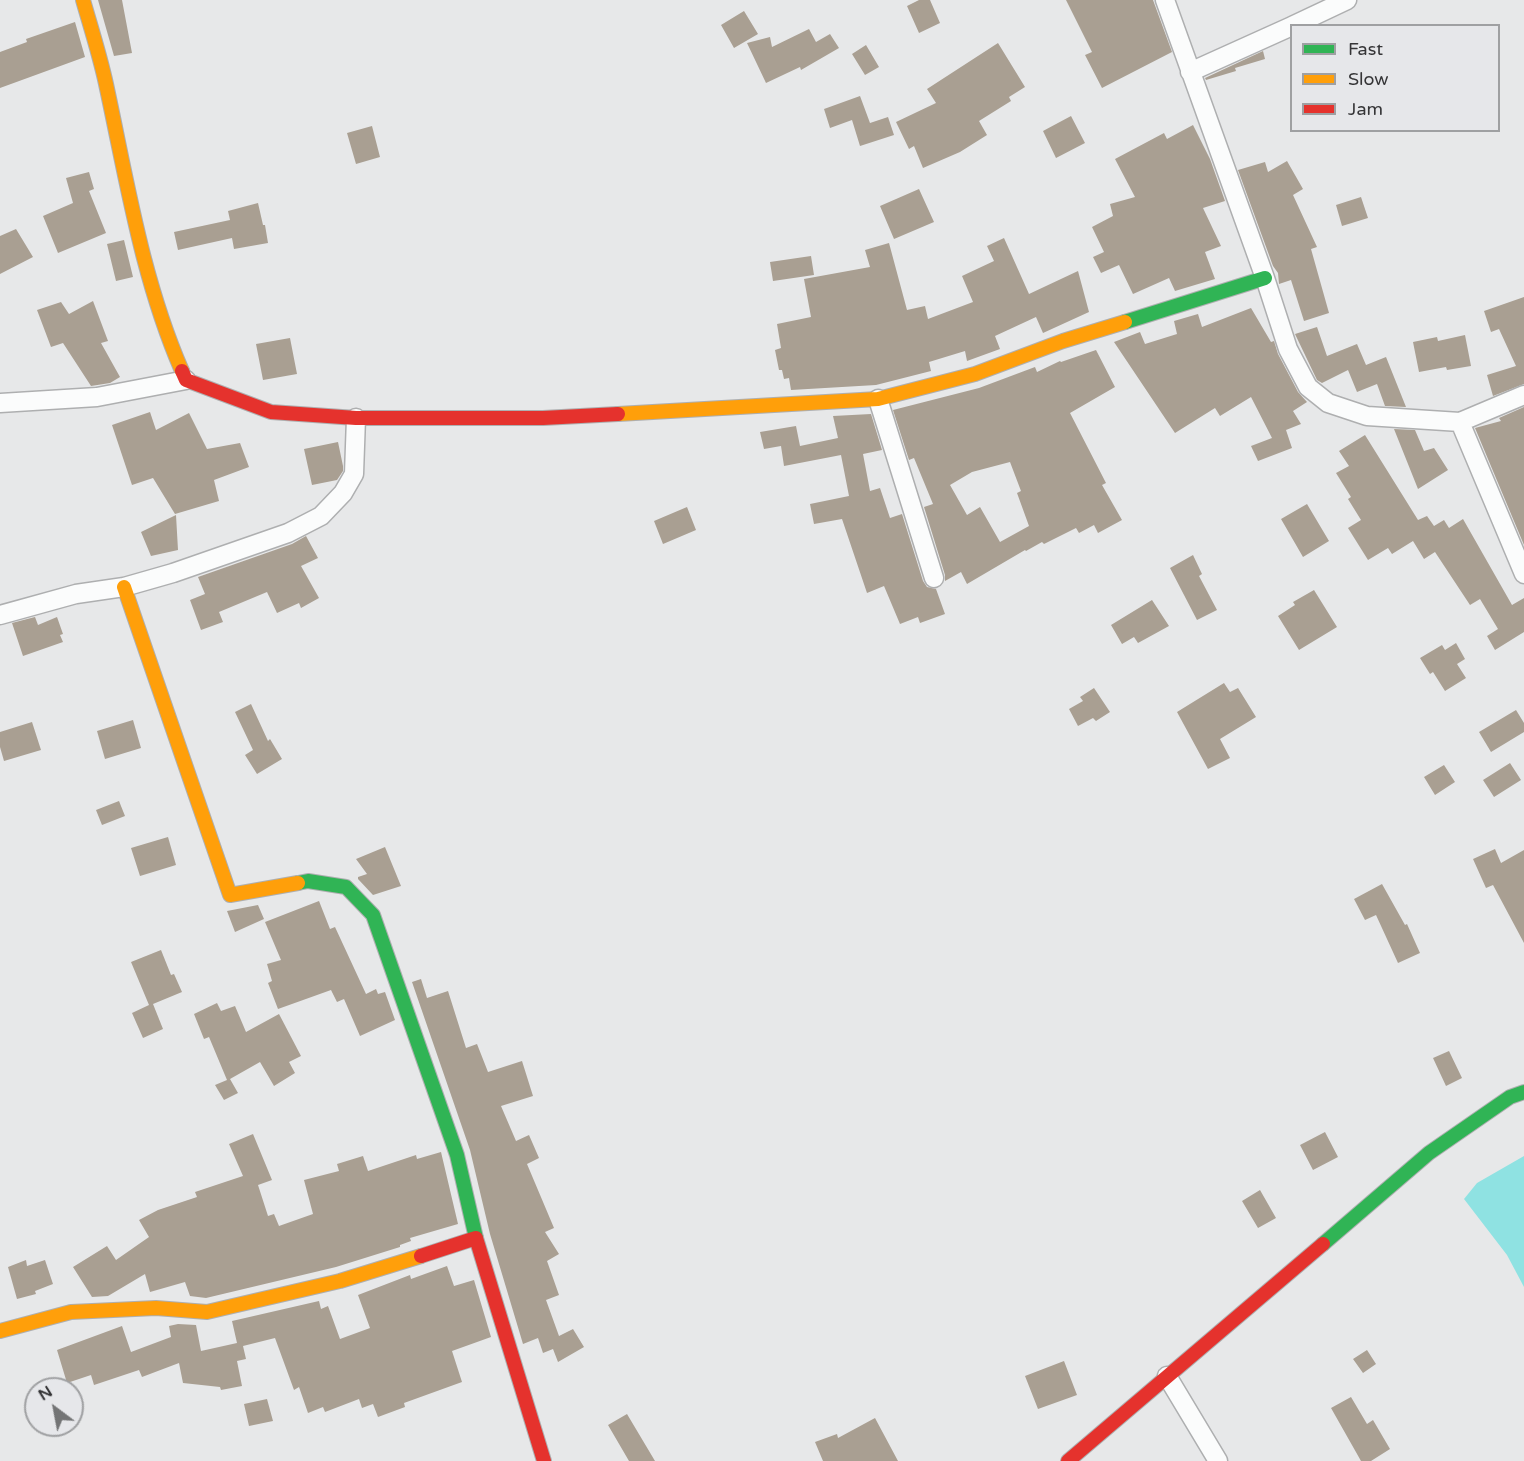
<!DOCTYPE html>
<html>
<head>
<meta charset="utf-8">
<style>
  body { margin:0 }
  #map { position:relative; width:1524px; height:1461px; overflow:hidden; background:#e7e8e9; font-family:"Varela Round",sans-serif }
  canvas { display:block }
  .legend { position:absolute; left:1290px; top:24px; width:210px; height:108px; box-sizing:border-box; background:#e6e7ea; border:2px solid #9fa0a2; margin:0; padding:8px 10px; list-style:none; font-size:18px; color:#353537 }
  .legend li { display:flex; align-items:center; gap:12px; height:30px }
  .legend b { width:30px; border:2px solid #9fa0a2 }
  .north { position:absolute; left:24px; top:1377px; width:60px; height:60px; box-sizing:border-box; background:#e6e7ea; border:2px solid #9fa0a2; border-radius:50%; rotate:328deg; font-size:16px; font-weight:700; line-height:24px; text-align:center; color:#353537 }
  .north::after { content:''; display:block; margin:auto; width:21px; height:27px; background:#737475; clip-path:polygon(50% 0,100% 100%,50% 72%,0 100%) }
</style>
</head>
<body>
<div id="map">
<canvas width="1524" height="1461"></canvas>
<ul class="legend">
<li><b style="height:8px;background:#30b455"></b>Fast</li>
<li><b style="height:8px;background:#ff9f0a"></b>Slow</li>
<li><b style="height:8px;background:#e5322d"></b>Jam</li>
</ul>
<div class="north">N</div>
</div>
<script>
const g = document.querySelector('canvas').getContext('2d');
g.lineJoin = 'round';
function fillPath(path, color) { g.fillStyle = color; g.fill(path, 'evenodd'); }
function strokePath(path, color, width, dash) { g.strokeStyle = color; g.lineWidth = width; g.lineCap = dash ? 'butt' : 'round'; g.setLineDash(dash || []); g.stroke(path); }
fillPath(new Path2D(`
  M1524 1156V1287L1507 1255 1464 1199 1477 1183Z`), '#8fe2e2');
fillPath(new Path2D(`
  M98 0H122L132 53 114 56Z
  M919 0H930L940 23 919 33 907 6Z
  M1066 0H1153L1172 52 1102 88 1085 55 1092 52Z
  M744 11 758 34 734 48 721 25Z
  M75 22 85 57 0 88V52L27 42 26 39Z
  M809 29 816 42 830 34 839 48 801 70 800 67 766 83 747 43 770 37 772 47Z
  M998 43 1025 87 1009 97 1011 101 979 121 987 135 960 152 923 168 914 146 909 149 896 122 936 103 927 89Z
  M866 45 879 67 865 75 852 54Z
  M1263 51 1265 59 1235 68 1236 71 1206 80 1205 78Z
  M860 96 870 123 888 117 894 135 860 146 852 120 830 128 824 109Z
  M1071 116 1085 143 1056 158 1043 131Z
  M1193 125 1210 159 1225 201 1203 208 1221 246 1205 252 1215 279 1175 291 1169 278 1133 294 1119 265 1101 273 1093 257 1104 252 1092 227 1113 216 1110 204 1135 197 1115 159 1164 133 1167 139Z
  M372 126 380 157 356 164 347 133Z
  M1287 161 1303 189 1293 195 1317 247 1311 249 1329 313 1304 321 1291 280 1279 284 1278 273 1273 266 1238 170 1265 162 1268 172Z
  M89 172 94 189 89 191 106 233 58 253 43 216 73 203 66 178Z
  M919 189 934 222 894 239 880 206Z
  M1361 197 1368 218 1342 226 1336 205Z
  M258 203 263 225H265L268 243 234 249 232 238 178 250 174 232 230 220 228 211Z
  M16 229 33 257 0 274V236Z
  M1004 238 1029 294 1078 271 1089 312 1043 333 1036 317 995 336 1000 349 967 361 965 351 929 362 931 371 876 385 791 390 789 378 784 379 782 370H779L775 350 781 348 777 324 811 317 804 279 870 267 865 250 889 243 907 310 925 306 928 319 973 302 962 276 994 261 987 246Z
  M124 240 133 277 116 281 107 244Z
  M811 256 814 275 773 281 770 262Z
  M1524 297V384L1493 396 1487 375 1516 366 1499 329 1491 332 1484 311Z
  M93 301 108 341 101 343 120 377 110 383 91 386 63 343 51 347 37 310 61 302 69 314Z
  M1251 308 1271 342 1274 341 1278 354 1298 392 1307 402 1293 411 1301 424 1286 430 1292 448 1258 461 1251 446 1272 438 1251 397 1220 416 1215 408 1175 433 1114 342 1140 332 1145 344 1177 334 1174 321 1198 314 1202 327Z
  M1317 327 1327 356 1357 344 1366 365 1386 357 1406 407 1385 406 1377 384 1357 392 1348 370 1322 383 1317 380 1295 334Z
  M1465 335 1471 366 1447 370 1446 367 1419 372 1413 342 1437 337 1438 341Z
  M290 338 297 374 263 380 256 344Z
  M1096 350 1115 387 1070 413 1106 483 1102 485 1122 520 1098 533 1094 525 1079 533 1076 528 1044 544 1042 542 1026 551 1025 550 967 584 961 572 945 581V575L924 507 933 504 914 458 909 460 893 410 979 388 1035 367 1037 372 1060 361 1061 362ZM1010 462 1021 491 1017 493 1029 526 1000 542 980 507 967 515 950 485 972 472Z
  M1524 407V545L1475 428 1501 421 1499 418Z
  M150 412 156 430 189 413 207 449 240 443 249 467 214 480 219 501 175 514 153 478 132 485 112 425Z
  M871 414 882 450 863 454 870 491 880 488 890 518 902 514 923 581 927 587 936 589 945 614 920 623 918 617 900 624 884 586 867 593 842 519 814 524 810 504 849 496 841 455 784 466 781 446 764 449 760 432 796 426 800 446 838 438 833 416Z
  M1394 429 1415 430 1424 451 1434 448 1448 470 1418 489Z
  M1365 435 1418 520 1427 516 1434 526 1444 520 1449 528 1463 519 1512 605 1524 598V632L1495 650 1487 636 1498 629 1480 599 1470 605 1435 552 1424 559 1413 541 1392 554 1388 548 1368 560 1348 528 1361 520 1348 499 1351 497 1336 473 1349 466 1339 451Z
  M338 442 343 466V471L337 480 312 485 304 449Z
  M1307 504 1329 541 1303 557 1281 519Z
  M687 507 696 530 663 544 654 521Z
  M176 515 178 550 151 556 141 532Z
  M306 536 318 558 301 566 319 598 301 608 299 603 277 613 267 592 219 612 223 622 201 630 190 600 205 594 198 577 292 544Z
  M1193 555 1202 574 1199 576 1217 610 1197 620 1170 568Z
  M1314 590 1337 627 1299 650 1278 616 1295 605 1293 602Z
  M1152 600 1169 626 1138 643 1134 637 1122 644 1111 625Z
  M35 617 38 625 57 617 63 634 60 635 63 642 23 656 12 623Z
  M1456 643 1465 659 1457 664 1466 678 1445 691 1433 672 1430 674 1420 658 1442 645 1445 650Z
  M1224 683 1230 692 1238 688 1256 717 1220 739 1230 758 1208 769 1177 712Z
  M1094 688 1110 712 1096 721 1093 718 1078 726 1069 709 1083 701 1080 697Z
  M251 704 268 741 270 739 282 759 257 774 245 755 253 750 235 712Z
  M1516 710 1524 723V732L1491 752 1479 732Z
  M133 720 141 748 105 759 97 731Z
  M32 722 41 750 4 761 0 747V732Z
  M1510 763 1521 780 1494 797 1483 780Z
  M1444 765 1455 782 1435 795 1424 777Z
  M119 801 125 816 102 825 96 810Z
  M168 837 176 865 140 876 131 848Z
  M385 847 401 886 373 895 358 879V877L367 874 356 859Z
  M1495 849 1501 863 1524 850V943L1493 885 1486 888 1473 859Z
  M1382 884 1405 925 1407 924 1420 953 1398 963 1376 915 1365 920 1354 899Z
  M319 901 330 929 335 927 366 994 376 989 378 994 385 992 395 1020 360 1036 344 999 337 1002 331 990 278 1009 268 983 272 981 267 964 281 960 265 922Z
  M258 905 264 919 235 932 227 911Z
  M161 950 171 975 174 974 182 992 153 1004 163 1029 143 1038 132 1013 149 1005 131 962Z
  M421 979 427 998 448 991 466 1048 477 1044 488 1072 522 1061 533 1096 501 1106 516 1141 529 1135 539 1158 527 1164 554 1228 545 1232 559 1254 547 1261 559 1295 546 1300 559 1336 573 1329 584 1347 558 1362 553 1349 543 1353 538 1338 523 1344 490 1234 470 1150 412 982Z
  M217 1003 221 1011 235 1006 246 1032 279 1014 301 1056 289 1062 295 1073 274 1086 260 1062 230 1079 238 1093 224 1100 215 1085 227 1080 209 1037 204 1039 194 1014Z
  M1449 1051 1462 1078 1446 1086 1433 1058Z
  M1325 1132 1338 1157 1313 1170 1300 1145Z
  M253 1134 272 1180 258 1185 268 1216 274 1214 279 1226 313 1214 304 1180 339 1171 337 1164 363 1156 368 1171 416 1155 417 1159 441 1152 458 1224 410 1238 411 1241 400 1245V1247L336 1267 206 1298 190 1296 185 1282 150 1292 145 1274 108 1296 92 1297 73 1267 107 1246 116 1260 149 1237 139 1220 158 1210 197 1197 195 1192 243 1176 229 1144Z
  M1260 1190 1276 1218 1258 1228 1242 1201Z
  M26 1260 27 1266 45 1260 53 1284 35 1291 36 1294 17 1299 8 1267Z
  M447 1266 454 1286 474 1280 491 1337 452 1351 462 1382 404 1403 405 1407 378 1417 373 1404 362 1408 359 1399 325 1412 323 1407 308 1413 299 1387 294 1390 275 1338 243 1346 246 1359 237 1361 242 1386 221 1390 220 1387 183 1383 179 1363 142 1377 139 1370 94 1385 91 1375 67 1383 57 1350 122 1326 131 1352 171 1337 169 1326 178 1324 196 1325 201 1351 237 1343 232 1321 319 1301 321 1309 328 1306 340 1339 370 1328 358 1295 410 1275 411 1279Z
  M1367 1350 1376 1364 1363 1373 1353 1359Z
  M1064 1361 1077 1395 1038 1409 1025 1376Z
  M1351 1397 1367 1424 1373 1420 1390 1449 1371 1461H1361L1331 1408Z
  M267 1399 273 1421 249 1426 244 1404Z
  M627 1414 655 1461H629L608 1425Z
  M875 1418 898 1461H823L815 1442 837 1434 838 1438Z`), '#a99f92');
const street = new Path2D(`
  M1165 0 1265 278 1288 349 1308 387 1328 403 1367 416 1460 422 1524 395
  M1292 26 1347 0
  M1190 72 1292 26
  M878 399 934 578
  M0 403 97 397 186 380
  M1460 422 1524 574
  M0 615 76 594 124 587 173 573 288 533 321 516 343 493 354 474 356 418
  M1167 1376 1218 1461`);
const fast = new Path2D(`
  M1125 322 1265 278
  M298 883 308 881 346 887 373 915 457 1155 476 1238
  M1323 1244 1429 1153 1510 1097 1524 1092`);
const slow = new Path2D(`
  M83 0C91 28 100 56 106 84 127 181 142 279 182 371
  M618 414 878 399 975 374 1063 341 1125 322
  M124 587 230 895 298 883
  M0 1331 71 1312 156 1308 207 1312 340 1281 421 1256`);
const jam = new Path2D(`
  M182 371 186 380 271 412 356 418H543L618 414
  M421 1256 476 1238 544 1461
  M1068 1461 1323 1244`);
strokePath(street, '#aeafb0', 21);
strokePath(fast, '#aeafb0', 16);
strokePath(slow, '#aeafb0', 16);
strokePath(jam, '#aeafb0', 16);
strokePath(street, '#fbfcfc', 18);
strokePath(fast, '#30b455', 14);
strokePath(slow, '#ff9f0a', 14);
strokePath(jam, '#e5322d', 14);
</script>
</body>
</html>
